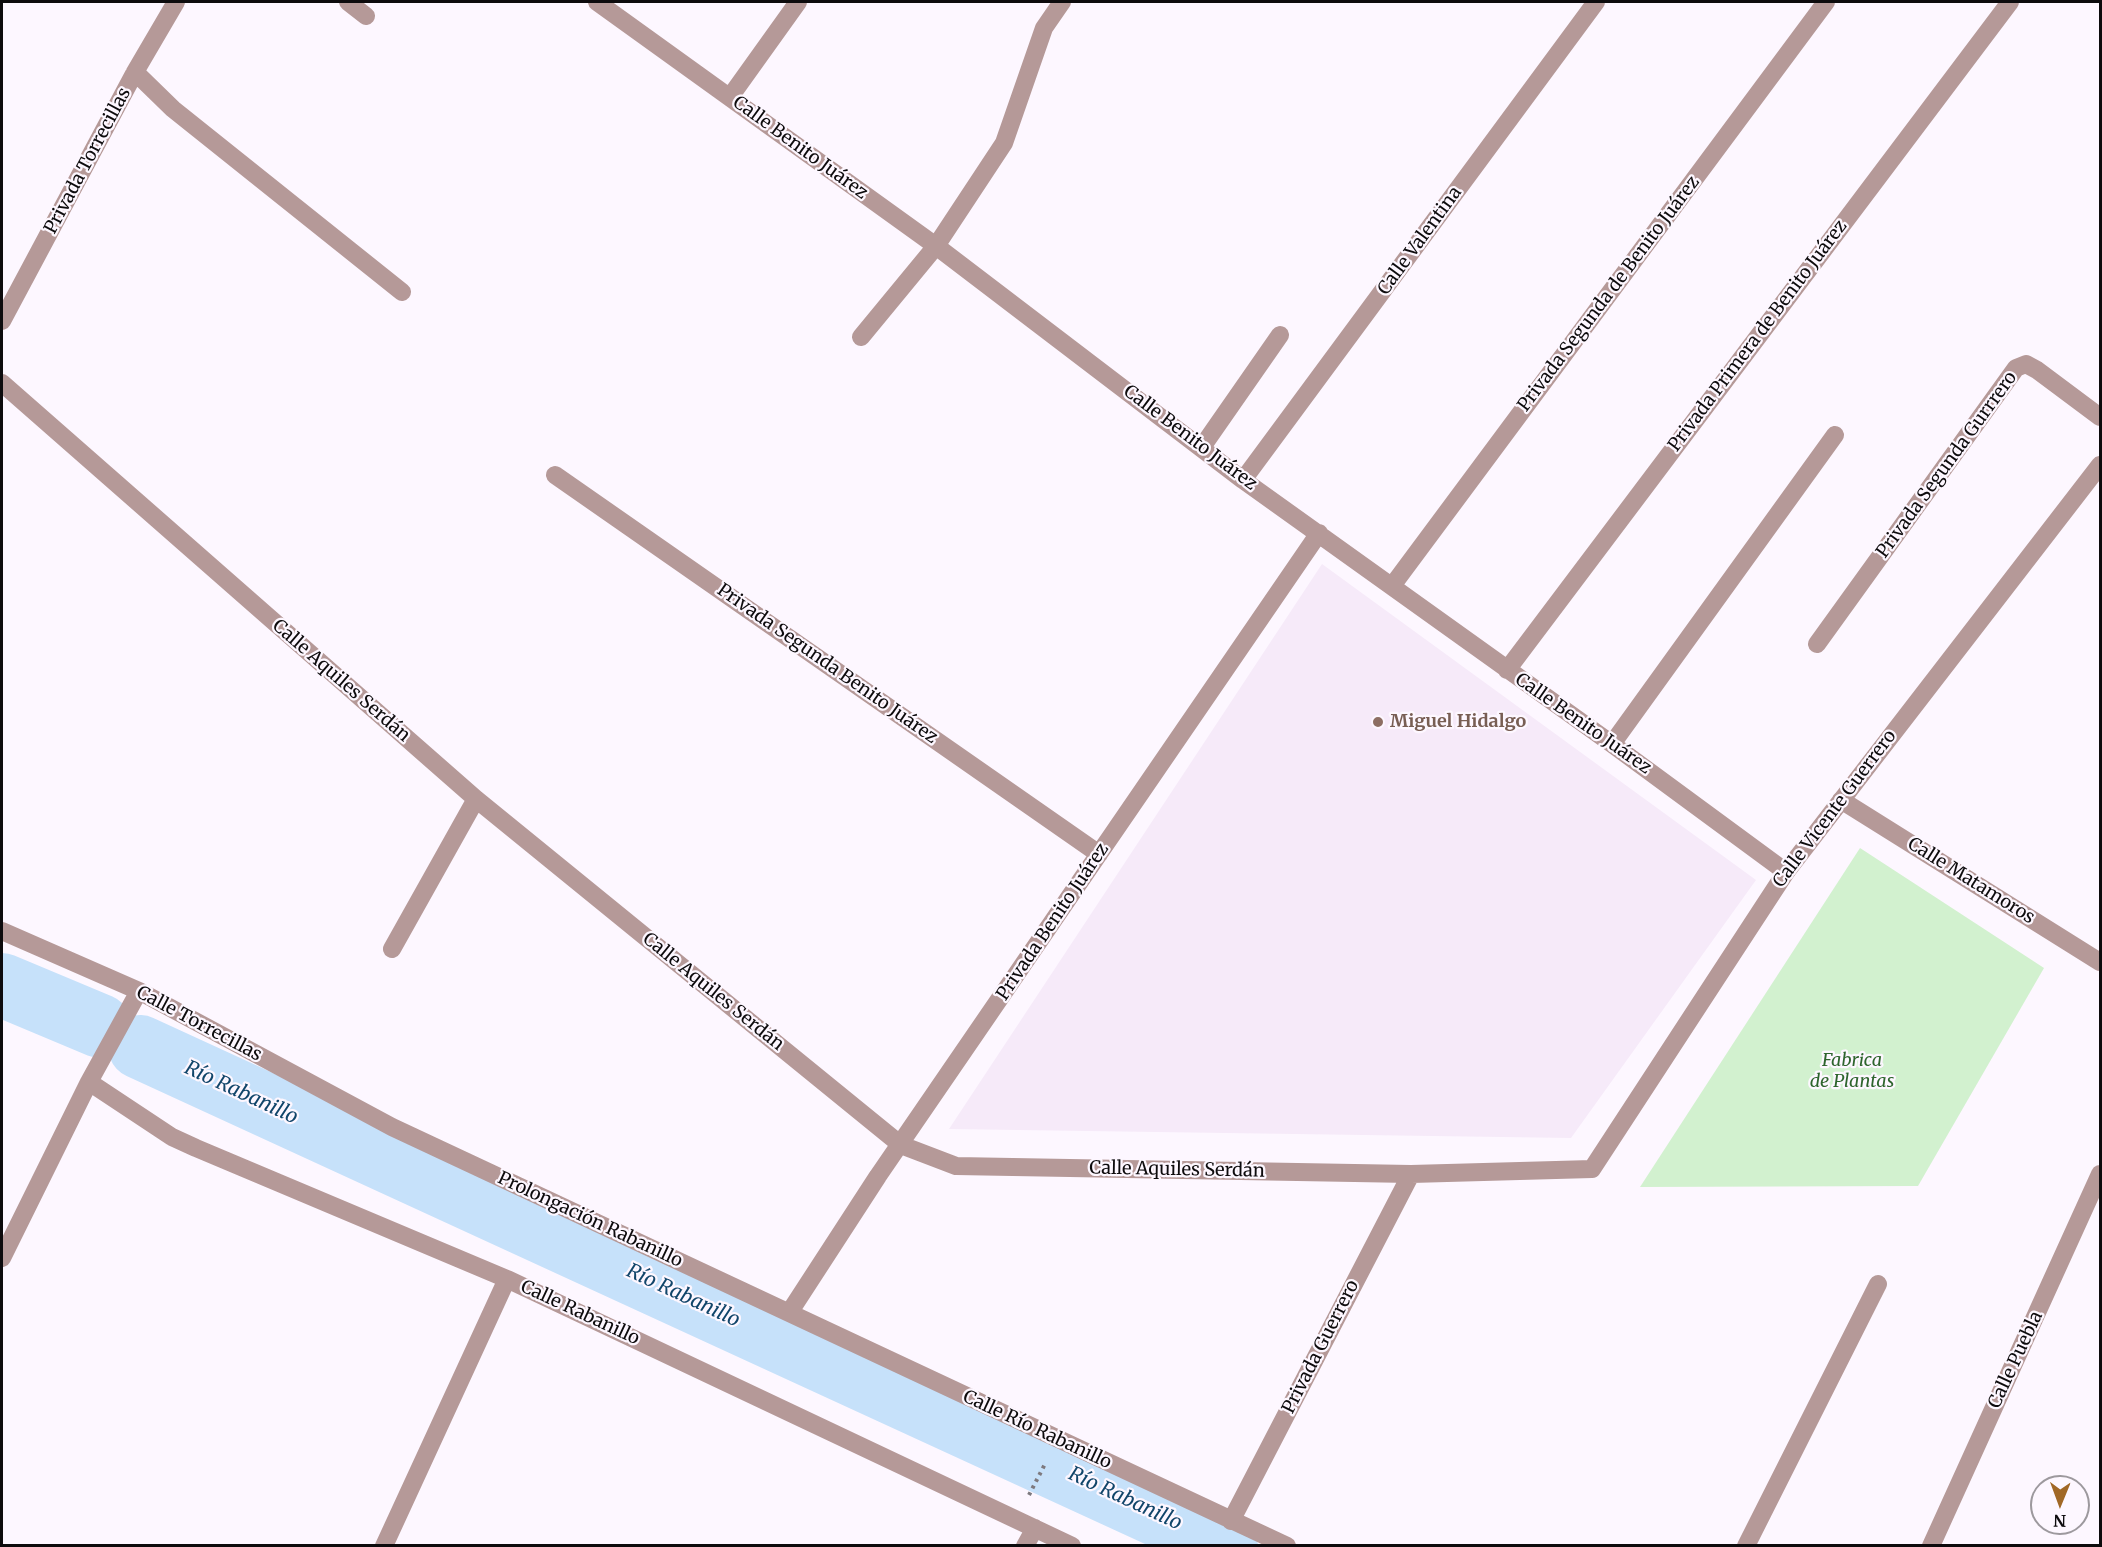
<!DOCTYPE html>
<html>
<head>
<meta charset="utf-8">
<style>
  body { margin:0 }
  #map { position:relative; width:2102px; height:1547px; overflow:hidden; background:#fdf7ff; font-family:Merriweather,serif }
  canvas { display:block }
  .frame { position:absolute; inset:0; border:3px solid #0d0b0d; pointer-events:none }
  .north { position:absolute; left:2030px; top:1475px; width:60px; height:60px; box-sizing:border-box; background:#fdf7ff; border:2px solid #9d999e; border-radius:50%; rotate:181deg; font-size:16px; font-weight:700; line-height:24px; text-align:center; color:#0d0b0d }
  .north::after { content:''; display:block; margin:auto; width:21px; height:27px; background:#a16826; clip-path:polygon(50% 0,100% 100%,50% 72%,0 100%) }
</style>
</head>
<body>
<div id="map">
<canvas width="2102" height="1547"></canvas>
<div class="frame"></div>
<div class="north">N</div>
</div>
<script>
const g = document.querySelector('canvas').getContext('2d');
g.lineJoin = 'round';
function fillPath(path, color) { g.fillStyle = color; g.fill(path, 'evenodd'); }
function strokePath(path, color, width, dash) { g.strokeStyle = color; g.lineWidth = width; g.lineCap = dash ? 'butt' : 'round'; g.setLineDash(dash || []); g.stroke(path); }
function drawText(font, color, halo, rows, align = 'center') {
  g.font = font + ' Merriweather,serif'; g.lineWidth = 4.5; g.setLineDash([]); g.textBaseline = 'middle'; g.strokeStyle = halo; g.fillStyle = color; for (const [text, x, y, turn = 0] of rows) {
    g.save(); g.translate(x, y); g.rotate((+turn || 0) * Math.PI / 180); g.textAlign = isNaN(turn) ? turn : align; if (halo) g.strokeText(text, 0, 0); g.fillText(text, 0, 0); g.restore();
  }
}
fillPath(new Path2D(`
  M1322 564 1756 880 1571 1138 949 1129Z`), '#f6eaf9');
fillPath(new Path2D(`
  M1860 848 2044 968 1918 1186 1640 1187Z`), '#d2f1cf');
strokePath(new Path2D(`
  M2 985 100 1026
  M140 1047 1226 1546`), '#c6e1fa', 64);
strokePath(new Path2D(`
  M1029 1495 1046 1462`), '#7d797e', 4, [3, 4.5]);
strokePath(new Path2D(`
  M348 2 366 16
  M597 2 936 246 1243 480 1612 744 1786 872
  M135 72 173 109 402 292
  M730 97 798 2
  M2 321 135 72 176 2
  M861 337 936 246 1004 143 1044 28 1062 2
  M2 383 476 799 901 1145 956 1166 1411 1174 1592 1169 1786 872 2100 465
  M1202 447 1280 335
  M555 475 1099 854
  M1243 480 1596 2
  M1392 586 1826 2
  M1817 644 2016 368 2026 364 2037 370 2100 417
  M1507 670 2010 2
  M1612 744 1835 435
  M1841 800 2100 962
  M2 931 139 991 392 1127 1287 1546
  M392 949 476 799
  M89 1082 172 1137 196 1148 507 1279 1072 1546
  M2 1258 89 1082 139 991
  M789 1313 878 1176 1319 533
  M1231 1521 1411 1174
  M384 1546 507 1279
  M1025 1546 1035 1528
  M1746 1546 1878 1284
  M1931 1546 2100 1174`), '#b59998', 18);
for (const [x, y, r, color] of [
  [1378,722,6,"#8d6e63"]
]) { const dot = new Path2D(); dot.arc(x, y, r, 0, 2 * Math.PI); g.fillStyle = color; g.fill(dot); strokePath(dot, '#fdf7ff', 2); }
drawText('18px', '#0d0b0d', '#fdf7ff', [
  ["Calle Benito Juárez",800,148,36],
  ["Privada Torrecillas",88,161,-62],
  ["Calle Valentina",1420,241,-54],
  ["Privada Segunda de Benito Juárez",1609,294,-53],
  ["Privada Primera de Benito Juárez",1758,336,-53],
  ["Calle Benito Juárez",1190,438,37],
  ["Privada Segunda Gurrrero",1947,465,-54],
  ["Privada Segunda Benito Juárez",827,664,35],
  ["Calle Aquiles Serdán",341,681,41],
  ["Calle Benito Juárez",1583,724,35],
  ["Calle Vicente Guerrero",1835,809,-53],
  ["Calle Matamoros",1971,881,32],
  ["Privada Benito Juárez",1053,922,-56],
  ["Calle Aquiles Serdán",713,992,39],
  ["Calle Torrecillas",199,1024,28],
  ["Calle Aquiles Serdán",1177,1170,1],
  ["Prolongación Rabanillo",590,1220,25],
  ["Calle Rabanillo",580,1313,25],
  ["Privada Guerrero",1321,1347,-63],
  ["Calle Puebla",2016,1360,-65],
  ["Calle Río Rabanillo",1037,1430,25]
]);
drawText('bold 18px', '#785e54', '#fdf7ff', [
  ["Miguel Hidalgo",1390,722]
], 'left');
drawText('italic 18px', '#2e652d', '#fdf7ff', [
  ["Fabrica",1852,1061],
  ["de Plantas",1852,1082]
]);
drawText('italic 20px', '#11456a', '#fdf7ff', [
  ["Río Rabanillo",241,1093,25],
  ["Río Rabanillo",683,1296,25],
  ["Río Rabanillo",1125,1499,25]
]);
</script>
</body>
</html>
